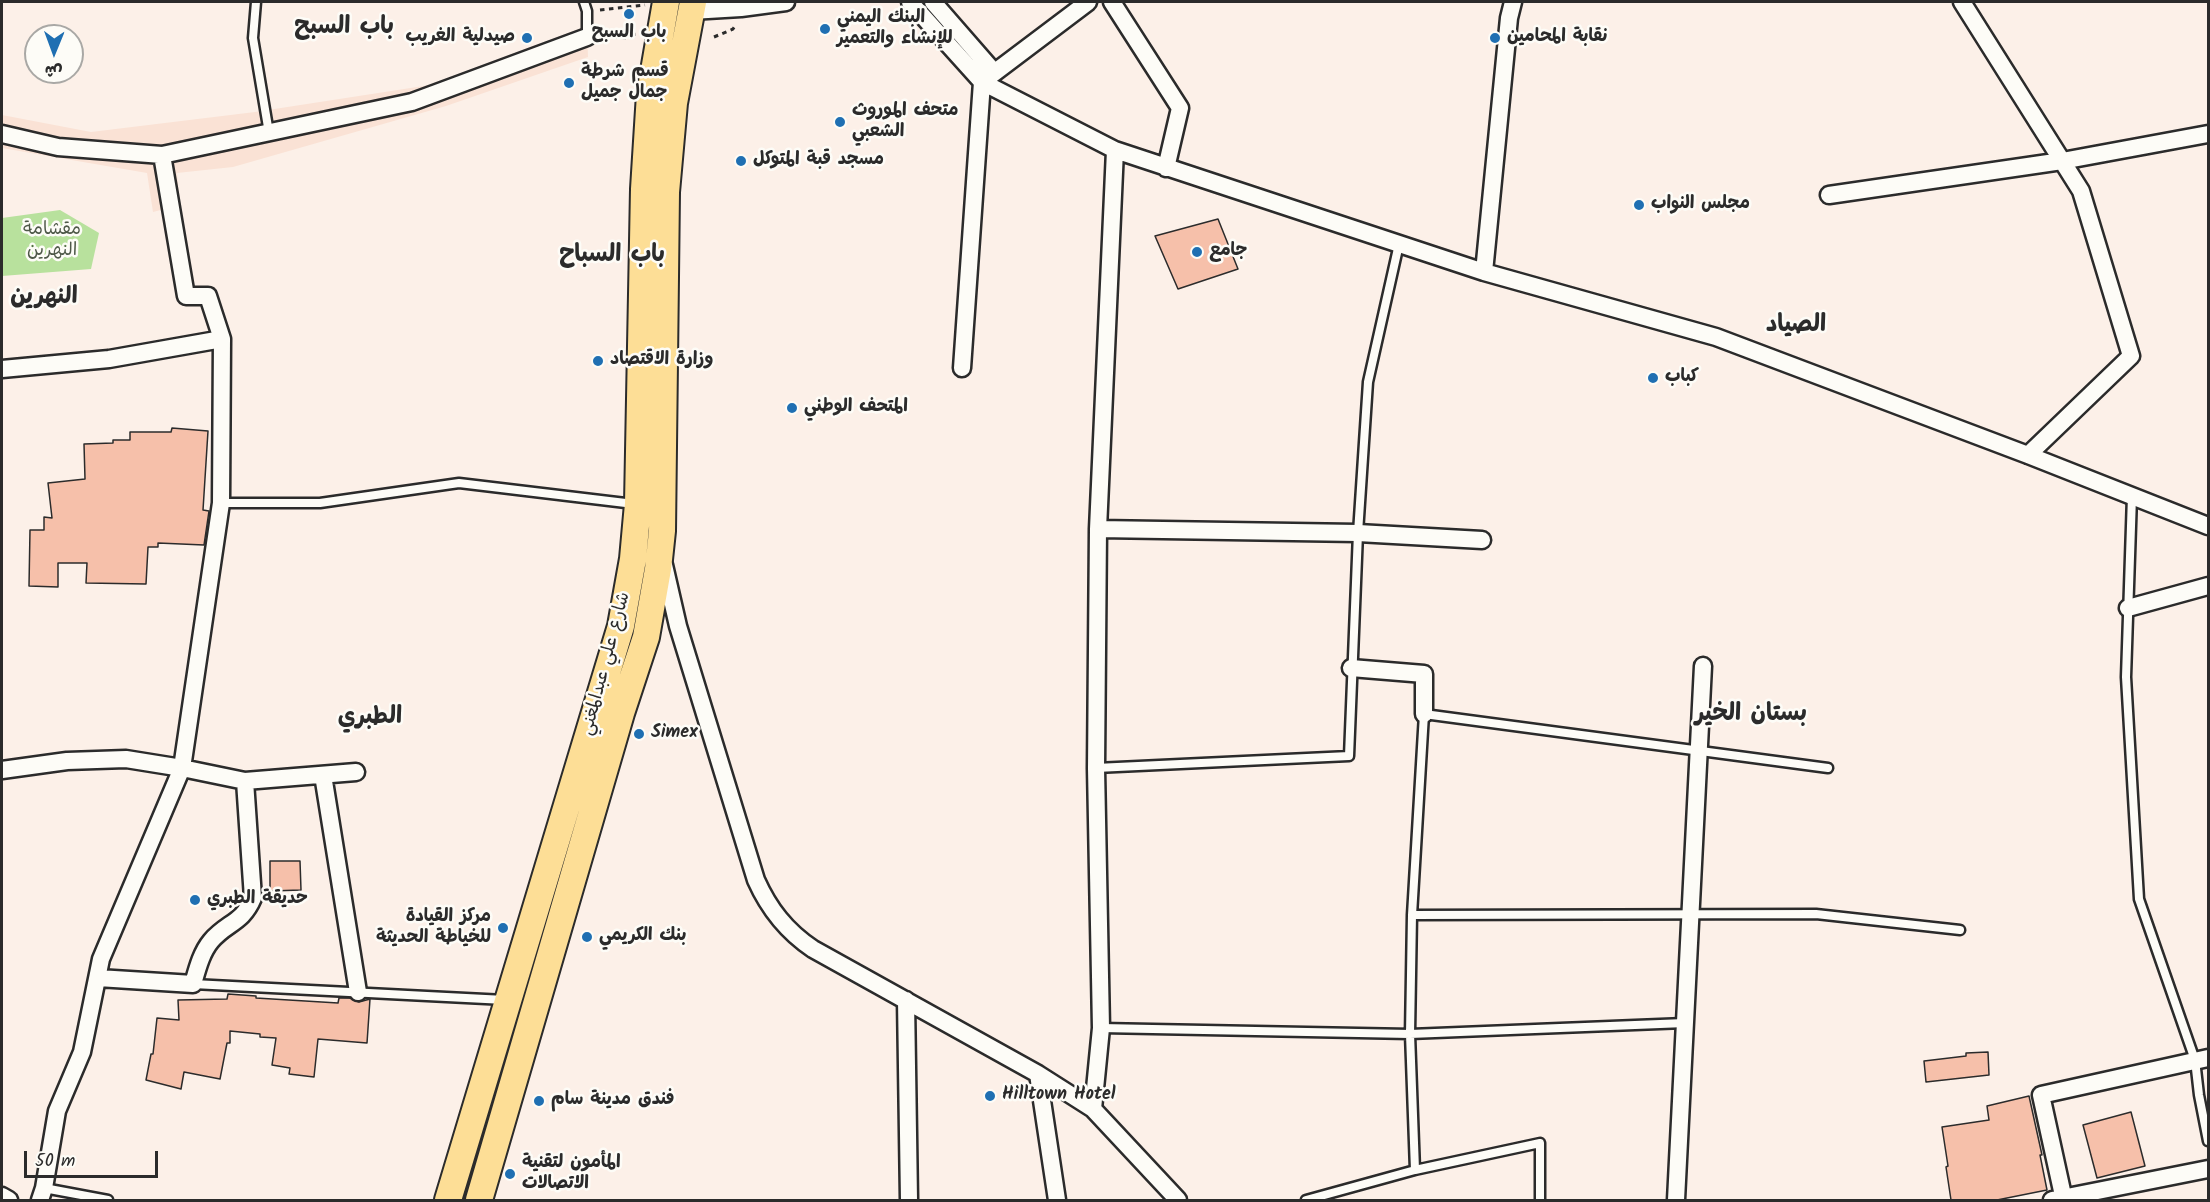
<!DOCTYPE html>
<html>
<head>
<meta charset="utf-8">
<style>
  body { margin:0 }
  #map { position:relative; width:2210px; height:1202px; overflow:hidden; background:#fcf0e8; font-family:Kalam,"Playpen Sans Arabic",sans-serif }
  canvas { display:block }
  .frame { position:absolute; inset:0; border:3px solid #2b2b2b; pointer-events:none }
  .north { position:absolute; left:24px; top:24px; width:60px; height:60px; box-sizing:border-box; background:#fdfcf7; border:2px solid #a9a8a5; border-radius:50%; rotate:181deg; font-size:16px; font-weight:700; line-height:24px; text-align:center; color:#2b2b2b }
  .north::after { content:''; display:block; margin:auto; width:21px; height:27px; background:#1f6fb2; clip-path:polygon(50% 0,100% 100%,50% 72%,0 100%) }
  .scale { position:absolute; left:24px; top:1151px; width:134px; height:27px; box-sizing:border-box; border:3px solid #2b2b2b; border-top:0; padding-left:8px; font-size:18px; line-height:21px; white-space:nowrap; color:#2b2b2b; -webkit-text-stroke:4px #fdfcf7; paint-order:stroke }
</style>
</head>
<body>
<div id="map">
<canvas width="2210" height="1202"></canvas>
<div class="frame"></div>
<div class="north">ش</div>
<div class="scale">50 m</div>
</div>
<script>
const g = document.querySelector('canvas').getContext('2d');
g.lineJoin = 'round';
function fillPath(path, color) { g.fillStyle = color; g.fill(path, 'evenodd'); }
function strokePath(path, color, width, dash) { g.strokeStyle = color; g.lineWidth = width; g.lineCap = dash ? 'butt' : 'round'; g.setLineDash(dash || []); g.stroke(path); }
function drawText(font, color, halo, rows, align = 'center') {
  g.font = font + ' Kalam,"Playpen Sans Arabic",sans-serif'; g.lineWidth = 5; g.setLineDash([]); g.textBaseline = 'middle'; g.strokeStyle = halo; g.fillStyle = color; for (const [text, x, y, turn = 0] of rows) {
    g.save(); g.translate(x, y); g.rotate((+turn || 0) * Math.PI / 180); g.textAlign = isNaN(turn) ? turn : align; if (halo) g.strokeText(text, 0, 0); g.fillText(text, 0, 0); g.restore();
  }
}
fillPath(new Path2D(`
  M587 26 588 57 446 106 233 167 177 173 180 205 153 212 147 173 2 148V115L91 132 255 112 430 85Z`), '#fae2d5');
fillPath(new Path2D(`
  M60 210 99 233 91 269 2 276V218Z`), '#b8e19d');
const building = new Path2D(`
  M1218 219 1238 269 1178 289 1155 236Z
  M172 428 208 431 203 510 209 511 204 545 158 543V547H148L146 584 86 583 87 563H58V587L29 586 30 530H44V517L52 518 48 483 85 479 84 444 113 443V440H130V432H171Z
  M270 861H300L301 890 270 891Z
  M228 994 256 996V998L338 1003 339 998H350L359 1002 370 999 367 1043 318 1039 314 1077 289 1074 290 1068 272 1065 276 1038 260 1037V1034L230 1031V1043H227L220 1079 184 1072 181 1089 146 1080 151 1054H153L157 1018 179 1020 178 1000 227 999Z
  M1988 1052 1989 1075 1926 1082 1924 1061 1966 1056V1053Z
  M2029 1096 2042 1155H2040L2047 1190 1997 1200H1951L1946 1167 1948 1166 1942 1127 1989 1120 1987 1106Z
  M2131 1112 2145 1166 2097 1178 2083 1125Z`);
fillPath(building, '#f6c0aa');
strokePath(building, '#2b2b2b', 1.5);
const lane = new Path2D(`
  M256 2 253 38 269 133
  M584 2 587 11V37
  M2132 496 2126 677 2139 899 2195 1060 2199 1095 2208 1141
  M221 503H320L459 483 634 504
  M1096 768 1349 756 1358 533 1368 382 1399 244
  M1412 915 1816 914 1960 930
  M193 984 505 1000
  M1101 1028 1410 1034 1685 1023
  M1415 1170 1410 1034 1412 915 1424 714 1828 768
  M44 1188 108 1200
  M1306 1200 1415 1170 1540 1143V1200`);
const street = new Path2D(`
  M910 2 982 82 1115 150 1484 272 1716 337 2028 455 2208 526
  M933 2 994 72
  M1112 2 1180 108 1166 168
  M1962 2 2081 191 2131 356 2028 455
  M691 11 741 8 786 2
  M2 134 58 147 162 155 412 102 587 37
  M1829 195 2062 161 2208 134
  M1484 272 1509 18 1513 2
  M962 368 982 82 1088 2
  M2 369 109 359 222 339
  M1098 529 1358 533 1482 540
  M664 565 678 626 756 880C769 909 786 931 813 949L1038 1074 1093 1109 1101 1028 1096 768 1098 529 1115 150
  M2128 608 2208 586
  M1351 668 1424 674V714
  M2 770 67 761 126 759 182 768 245 781 356 772
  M323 775 358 992
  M98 978 193 984C197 970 201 953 211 941 227 922 242 924 253 898L245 781
  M906 1000 909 1200
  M1038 1074 1057 1200
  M1093 1109 1178 1200
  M2 1196 9 1200
  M40 1200 44 1188 57 1111 82 1052 101 959 182 768 221 503 222 339 208 296H186L162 155
  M1676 1200 1703 666
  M2052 1200 2208 1169
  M2064 1200 2041 1095 2208 1058`);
const primary = new Path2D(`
  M448 1200 621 626 633 559 638 504 644 189 650 94 666 2
  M479 1200 621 713 646 637 658 569 662 531 666 192 674 103 693 2`);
strokePath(lane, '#2b2b2b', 13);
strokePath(street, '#2b2b2b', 21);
strokePath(primary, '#2b2b2b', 30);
strokePath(new Path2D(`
  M600 10 645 5
  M604 36 639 34
  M614 37 626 38
  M714 37 733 29 735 26`), '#2b2b2b', 3, [4.5, 4.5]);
strokePath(lane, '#fdfcf7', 8);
strokePath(street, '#fdfcf7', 16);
strokePath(primary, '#fdde96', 26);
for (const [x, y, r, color] of [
  [629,14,6,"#1f6fb2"],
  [825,29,6,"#1f6fb2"],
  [527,38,6,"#1f6fb2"],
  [1495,38,6,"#1f6fb2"],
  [569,83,6,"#1f6fb2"],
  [840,122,6,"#1f6fb2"],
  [741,161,6,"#1f6fb2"],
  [1639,205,6,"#1f6fb2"],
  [1197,252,6,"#1f6fb2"],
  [598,361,6,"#1f6fb2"],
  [1653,378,6,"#1f6fb2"],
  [792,408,6,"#1f6fb2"],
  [639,734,6,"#1f6fb2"],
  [195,900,6,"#1f6fb2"],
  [503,928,6,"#1f6fb2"],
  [587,937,6,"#1f6fb2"],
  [990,1096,6,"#1f6fb2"],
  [539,1101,6,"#1f6fb2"],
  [510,1174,6,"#1f6fb2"]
]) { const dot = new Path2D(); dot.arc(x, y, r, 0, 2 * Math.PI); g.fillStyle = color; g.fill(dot); strokePath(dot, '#fdfcf7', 2); }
drawText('bold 18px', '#2b2b2b', '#fdfcf7', [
  ["البنك اليمني",837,19],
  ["للإنشاء والتعمير",837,40],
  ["باب السبح",629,34,"center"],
  ["صيدلية الغريب",515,38,"right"],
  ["نقابة المحامين",1507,38],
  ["قسم شرطة",581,73],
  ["جمال جميل",581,94],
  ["متحف الموروث",852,112],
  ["الشعبي",852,133],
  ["مسجد قبة المتوكل",753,161],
  ["مجلس النواب",1651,205],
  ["جامع",1209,252],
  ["وزارة الاقتصاد",610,361],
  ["كباب",1665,378],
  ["المتحف الوطني",804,408],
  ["Simex",651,734],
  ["حديقة الطبري",207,900],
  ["مركز القيادة",491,918,"right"],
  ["للخياطة الحديثة",491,939,"right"],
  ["بنك الكريمي",599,937],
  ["Hilltown Hotel",1002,1096],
  ["فندق مدينة سام",551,1101],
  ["المأمون لتقنية",522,1164],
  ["الاتصالات",522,1185]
], 'left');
drawText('18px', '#4e5848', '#fdfcf7', [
  ["مقشامة",52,231],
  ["النهرين",52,252]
]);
drawText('18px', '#2b2b2b', '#fdfcf7', [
  ["شارع علي عبدالمغني",607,664,-75]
]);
drawText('bold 24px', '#2b2b2b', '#fdfcf7', [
  ["باب السبح",344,29],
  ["باب السباح",612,257],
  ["النهرين",44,299],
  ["الصياد",1796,327],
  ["بستان الخير",1751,716],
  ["الطبري",370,719]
]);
</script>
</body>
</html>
